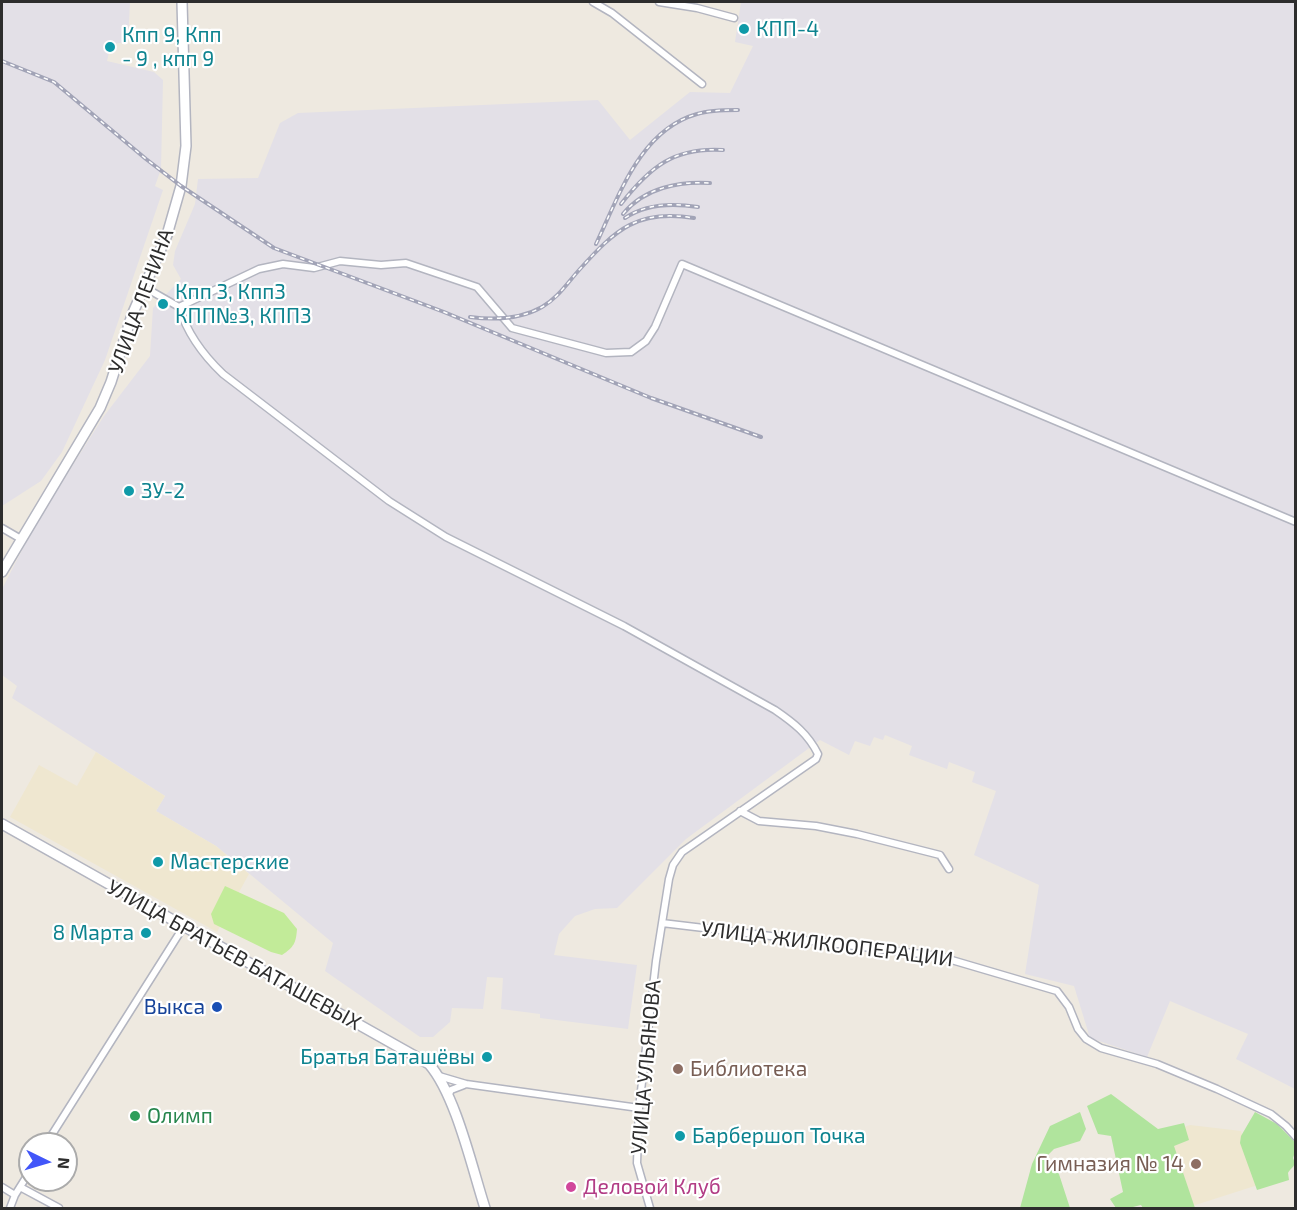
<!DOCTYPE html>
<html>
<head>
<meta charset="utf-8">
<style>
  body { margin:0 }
  #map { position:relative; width:1297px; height:1210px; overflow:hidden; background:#eee9e0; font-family:"Exo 2",sans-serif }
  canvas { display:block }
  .frame { position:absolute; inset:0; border:3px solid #2d2d2d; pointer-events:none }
  .north { position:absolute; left:18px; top:1132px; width:60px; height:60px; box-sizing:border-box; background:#fff; border:2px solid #ababab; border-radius:50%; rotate:95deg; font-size:16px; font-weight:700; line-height:24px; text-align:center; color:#2d2d2d }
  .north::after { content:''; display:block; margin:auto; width:21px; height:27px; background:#4256f9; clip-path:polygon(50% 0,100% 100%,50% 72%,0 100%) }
</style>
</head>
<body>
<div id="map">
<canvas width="1297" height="1210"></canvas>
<div class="frame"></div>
<div class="north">N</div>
</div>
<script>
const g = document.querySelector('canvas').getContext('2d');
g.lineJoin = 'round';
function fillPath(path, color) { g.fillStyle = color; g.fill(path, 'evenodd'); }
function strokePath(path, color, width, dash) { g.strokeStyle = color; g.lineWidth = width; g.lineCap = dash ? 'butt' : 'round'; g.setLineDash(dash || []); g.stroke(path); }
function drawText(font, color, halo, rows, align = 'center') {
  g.font = font + ' "Exo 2",sans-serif'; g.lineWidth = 4.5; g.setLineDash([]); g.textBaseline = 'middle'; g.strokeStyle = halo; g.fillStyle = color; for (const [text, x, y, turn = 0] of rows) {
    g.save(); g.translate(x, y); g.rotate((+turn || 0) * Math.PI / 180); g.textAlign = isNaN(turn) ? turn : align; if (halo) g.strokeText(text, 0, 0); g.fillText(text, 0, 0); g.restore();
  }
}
fillPath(new Path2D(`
  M2 2H130L128 42 111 44 107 61 154 72 163 80 161 169 155 186 163 190 105 360 62 452 41 481 2 506Z
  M741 2H1295V1089L1236 1059 1248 1034 1170 1001 1147 1057 1090 1038 1074 986 1025 974 1039 885 974 855 996 791 972 782 975 772 949 762 947 769 909 755 912 746 885 735 883 740 874 737 870 746 855 741 849 755 820 740 686 839 617 908 595 909 575 916 559 934 554 955 637 965 628 1029 540 1018V1014L501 1009 503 978 487 977 483 1009 452 1008 450 1022 433 1037H420L325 971 333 943 216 846 156 811 165 796 12 698 17 686 2 675V589L36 523 104 416 150 356 153 308 181 279 173 265 175 251 195 204 198 179 258 178 280 123 298 113 598 100 630 140 690 92 730 93 753 46 735 42Z`), '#e3e0e7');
fillPath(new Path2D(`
  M96 752 165 796 156 811 216 846 249 874 217 932 10 817 39 765 77 786Z
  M1190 1125 1241 1131 1258 1185 1186 1208 1133 1143Z`), '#efe7d0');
fillPath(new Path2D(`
  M1111 1094 1158 1129 1184 1123 1189 1140 1174 1146 1195 1208H1143L1141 1205 1129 1208H1116L1110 1199 1123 1192 1111 1136 1098 1134 1087 1106Z
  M1080 1112 1086 1129 1080 1141 1054 1149 1045 1158 1048 1167 1057 1168 1070 1208H1020L1032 1164 1050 1126Z
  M1255 1112 1277 1124 1295 1142V1152L1293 1158C1297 1167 1292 1166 1288 1173L1289 1180 1257 1190 1240 1143 1241 1136Z`), '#b0e49d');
fillPath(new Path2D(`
  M225 886 284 913 297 929C296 943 294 947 282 955L271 952 214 924 211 914Z`), '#c2eb99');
const street = new Path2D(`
  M593 2 612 13 702 84
  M659 2 697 8 734 18
  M144 287 179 307
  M2 528 21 539
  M740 811 759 821 816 826 857 834 940 855 949 869
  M662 923 938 956 1057 991 1069 1007 1078 1029 1086 1039 1101 1048 1157 1064 1217 1089 1271 1114 1286 1126 1296 1137
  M439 1076 466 1084 639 1108
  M448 1096 451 1090 464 1085
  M46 1144 184 926
  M2 1187 15 1195
  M20 1187 59 1208
  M10 1208 15 1195 30 1171
  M650 1208 637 1163 639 1108 656 961 669 879 673 865 682 852 816 759 818 754C808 734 794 723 775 710L624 626 446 537 389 501 223 374C203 355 187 333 179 307L259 269 283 264 314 268 340 261 381 265 406 263 477 287 512 328 606 353 631 352 646 341 655 327 682 264 1296 522`);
const secondary = new Path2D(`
  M2 572 100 408 111 382 132 315 167 235 181 186 186 146 182 2
  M2 824 429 1064C456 1095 472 1168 485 1208`);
strokePath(street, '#b3b5c0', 9);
strokePath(secondary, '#b3b5c0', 12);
strokePath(street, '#fff', 6);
strokePath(secondary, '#fff', 9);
const rail = new Path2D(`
  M2 61 54 82 146 159 181 186 274 248 444 312 651 398 761 437
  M621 204C650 167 674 147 723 150
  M623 214C644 188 679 181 710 183
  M625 218C647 203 673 203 698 207
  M596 244C619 196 640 130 697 114 710 110 725 110 738 110
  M470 317C493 320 521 319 542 307 558 298 568 282 580 269 616 229 638 209 694 218`);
strokePath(rail, '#a2a4b7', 4);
strokePath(rail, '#fff', 1.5, [4.5]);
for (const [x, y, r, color] of [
  [744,29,6,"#0f9aa8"],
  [110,47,6,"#0f9aa8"],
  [163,304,6,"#0f9aa8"],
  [129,491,6,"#0f9aa8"],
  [158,862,6,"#0f9aa8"],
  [146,933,6,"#0f9aa8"],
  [217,1007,6,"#1a4fb4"],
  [487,1057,6,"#0f9aa8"],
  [678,1069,6,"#8d6e63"],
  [135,1116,6,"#2e9e5b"],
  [680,1136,6,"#0f9aa8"],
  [1196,1164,6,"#8d6e63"],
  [571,1187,6,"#d1479c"]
]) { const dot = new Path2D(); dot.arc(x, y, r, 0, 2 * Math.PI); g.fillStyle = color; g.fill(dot); strokePath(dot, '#fff', 2); }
drawText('21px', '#0d838f', '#fff', [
  ["КПП-4",756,29],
  ["Кпп 9, Кпп",122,35],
  ["- 9 , кпп 9",122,59],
  ["Кпп 3, Кпп3",175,292],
  ["КПП№3, КПП3",175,316],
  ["ЗУ-2",141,491],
  ["Мастерские",170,862],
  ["8 Марта",134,933,"right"],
  ["Братья Баташёвы",475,1057,"right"],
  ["Барбершоп Точка",692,1136]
], 'left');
drawText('21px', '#2d2d2d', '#fff', [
  ["УЛИЦА ЛЕНИНА",141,301,-70],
  ["УЛИЦА ЖИЛКООПЕРАЦИИ",827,944,7],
  ["УЛИЦА БРАТЬЕВ БАТАШЕВЫХ",234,955,29],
  ["УЛИЦА УЛЬЯНОВА",646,1067,-85]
]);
drawText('21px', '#164399', '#fff', [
  ["Выкса",205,1007]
], 'right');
drawText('21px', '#785e54', '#fff', [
  ["Библиотека",690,1069],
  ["Гимназия № 14",1184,1164,"right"]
], 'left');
drawText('21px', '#27864d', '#fff', [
  ["Олимп",147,1116]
], 'left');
drawText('21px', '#b23c85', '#fff', [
  ["Деловой Клуб",583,1187]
], 'left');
</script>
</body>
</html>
